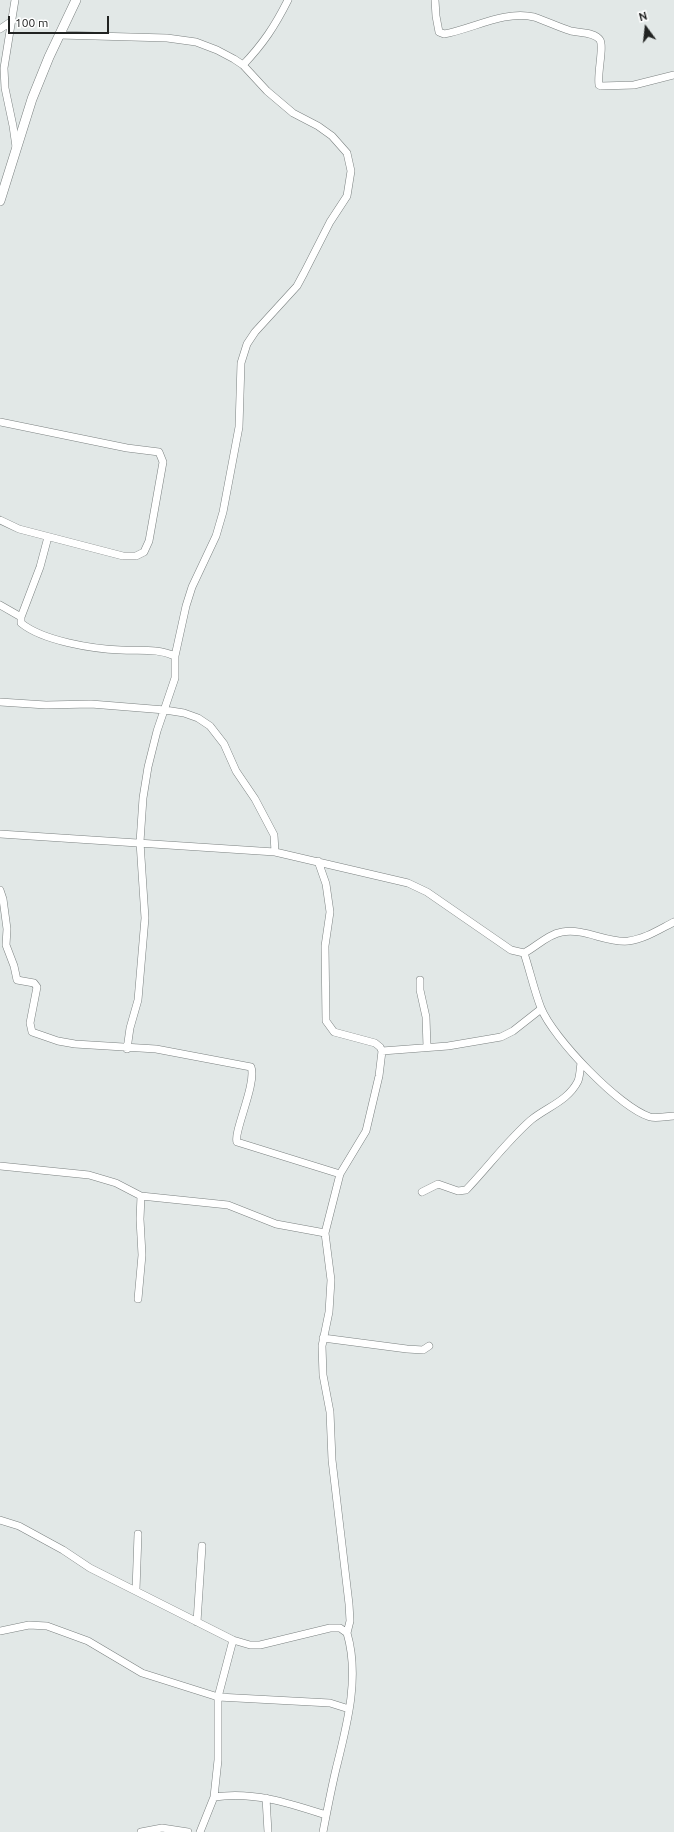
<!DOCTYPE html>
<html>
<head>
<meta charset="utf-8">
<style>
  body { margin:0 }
  #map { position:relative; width:674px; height:1832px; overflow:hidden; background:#e2e8e7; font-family:Ubuntu,sans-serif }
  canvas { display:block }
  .north { position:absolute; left:626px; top:8px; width:40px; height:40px; -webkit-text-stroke:3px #fff; paint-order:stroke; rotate:345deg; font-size:11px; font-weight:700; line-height:16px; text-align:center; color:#212322 }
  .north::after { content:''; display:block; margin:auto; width:14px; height:18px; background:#212322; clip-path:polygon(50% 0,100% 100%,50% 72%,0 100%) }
  .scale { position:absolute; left:8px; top:16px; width:101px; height:18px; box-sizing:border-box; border:2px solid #212322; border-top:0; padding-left:5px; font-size:12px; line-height:14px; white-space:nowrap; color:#212322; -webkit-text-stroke:3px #fff; paint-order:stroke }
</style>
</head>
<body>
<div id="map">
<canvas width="674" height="1832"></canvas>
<div class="north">N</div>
<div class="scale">100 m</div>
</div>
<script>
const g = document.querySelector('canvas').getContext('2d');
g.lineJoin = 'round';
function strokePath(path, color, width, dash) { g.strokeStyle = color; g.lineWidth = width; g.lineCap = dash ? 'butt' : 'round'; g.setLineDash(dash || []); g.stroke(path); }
const minor = new Path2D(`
  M15 0 4 68 5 88 13 126 16 147
  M435 0 436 16 439 32 444 34C473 29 504 10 534 17 546 21 558 27 571 31 580 33 595 32 600 40 604 47 597 74 599 85L601 86 634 85 674 75
  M0 29 12 21
  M59 35 167 38 196 42 217 50 234 59 243 65 267 91 293 113 318 126 332 136 347 153 351 171 347 196 330 222 304 273 297 286 255 332 247 344 241 363 239 427 223 512 216 536 192 587 186 606 175 656V678L157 731 148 767 143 798 140 842 145 918 138 1000 130 1028 127 1049
  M243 65C263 44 275 26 288 0
  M0 422 127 448 159 452 163 462 149 541 144 552 136 556H123L19 529 0 520
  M48 537 40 567 21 617V623C43 641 93 649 121 650 140 651 157 648 175 656
  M0 605 21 617
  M0 702 46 705 91 704 165 710 184 713 198 718 210 726 224 744 236 771 255 799 274 835 275 852
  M0 834 275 852 408 883 427 892 511 950 524 953C536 947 548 934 562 932 585 928 606 943 628 941 645 939 660 929 674 922
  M318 861 326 884 330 912 325 946 326 1021 334 1032 375 1043 380 1047 382 1051 379 1076 366 1131 340 1174 325 1233 331 1280 329 1312 322 1346 323 1375 330 1412 332 1460 349 1604 350 1621 347 1633
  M0 890 3 899 7 929 6 945 14 966 17 980 34 983 37 987 30 1023 32 1032 58 1041 75 1044 156 1049 251 1067C257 1083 233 1133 237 1142L340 1174
  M524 953C530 971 534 990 541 1008 553 1038 619 1107 650 1117 657 1119 667 1116 674 1116
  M420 980V990L426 1017 427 1047
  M382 1051 448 1046 501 1037 513 1031 541 1009
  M0 1166 89 1175 116 1183 141 1196 228 1205 276 1224 325 1233
  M422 1192 438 1184 458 1191 466 1190C488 1167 507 1141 531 1120 547 1107 568 1101 578 1081 580 1076 580 1069 581 1063
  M138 1299 142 1255 140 1219 141 1196
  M323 1338 407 1349 423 1350 429 1346
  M0 1520 19 1526 63 1550 90 1568 233 1640 250 1645H260L330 1628H340L347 1633C360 1677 347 1725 336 1769 331 1790 327 1811 323 1832
  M136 1590 138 1534
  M197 1622 202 1546
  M0 1631 29 1625 47 1626 88 1641 142 1673 218 1697 330 1703 349 1709
  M214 1797C253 1791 289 1803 326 1815
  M266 1798 268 1832
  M141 1832 162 1828 188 1832
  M200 1832 214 1797 218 1760V1697L233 1640`);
const major = new Path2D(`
  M0 201 32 99 49 57 76 0`);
strokePath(minor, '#7b8180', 8);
strokePath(major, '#7b8180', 10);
strokePath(minor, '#fff', 7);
strokePath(major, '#fff', 9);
</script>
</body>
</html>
